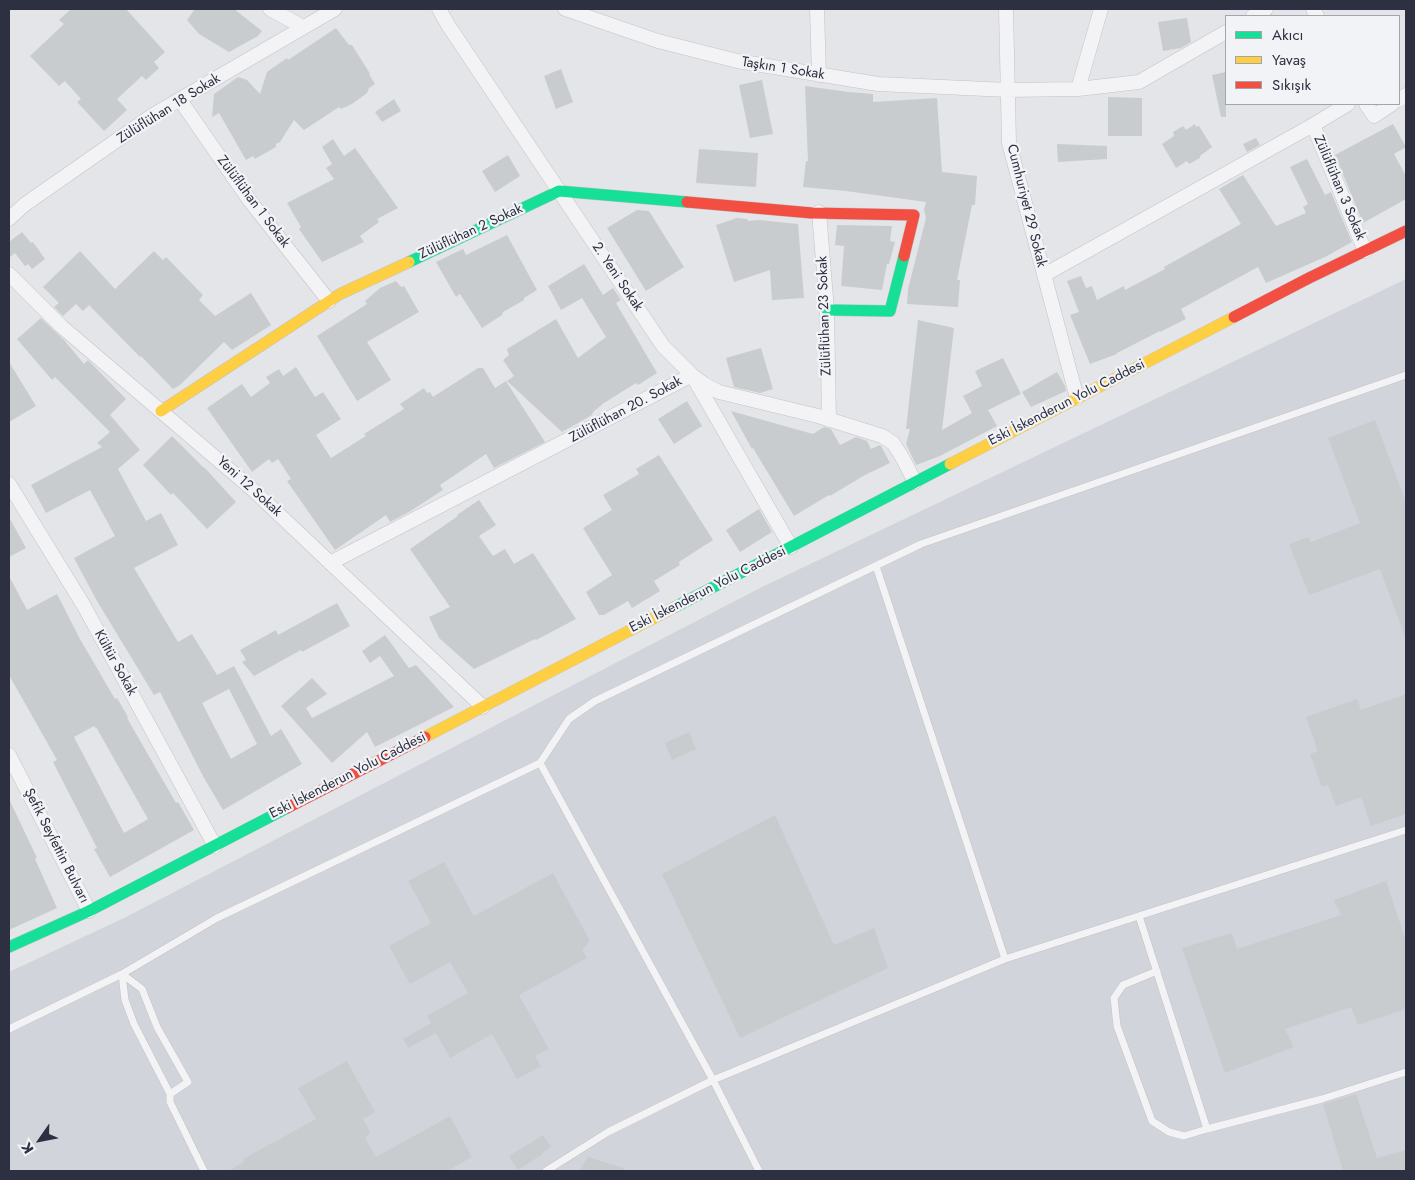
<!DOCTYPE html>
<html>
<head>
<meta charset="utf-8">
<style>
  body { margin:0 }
  #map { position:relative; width:1415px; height:1180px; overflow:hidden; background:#e3e5e8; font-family:Jost,sans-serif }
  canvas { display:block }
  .frame { position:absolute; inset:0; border:10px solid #2c3040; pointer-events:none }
  .legend { position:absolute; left:1225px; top:15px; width:175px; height:90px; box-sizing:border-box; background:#f2f3f7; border:1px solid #a3a5ae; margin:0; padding:6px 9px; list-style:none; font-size:15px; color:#2c3040 }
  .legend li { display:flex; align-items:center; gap:10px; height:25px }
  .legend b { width:25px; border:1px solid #a3a5ae }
  .north { position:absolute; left:15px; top:1115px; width:50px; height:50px; -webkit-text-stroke:4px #f2f3f7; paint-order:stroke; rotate:237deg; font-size:14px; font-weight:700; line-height:20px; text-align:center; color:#2c3040 }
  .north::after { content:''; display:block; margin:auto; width:18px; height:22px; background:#2c3040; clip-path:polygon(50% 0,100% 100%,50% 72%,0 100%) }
</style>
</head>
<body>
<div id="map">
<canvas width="1415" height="1180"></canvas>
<div class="frame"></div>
<ul class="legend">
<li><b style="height:6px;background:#16e098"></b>Akıcı</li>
<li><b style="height:6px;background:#ffcf43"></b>Yavaş</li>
<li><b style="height:6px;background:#f24e42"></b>Sıkışık</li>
</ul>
<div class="north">K</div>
</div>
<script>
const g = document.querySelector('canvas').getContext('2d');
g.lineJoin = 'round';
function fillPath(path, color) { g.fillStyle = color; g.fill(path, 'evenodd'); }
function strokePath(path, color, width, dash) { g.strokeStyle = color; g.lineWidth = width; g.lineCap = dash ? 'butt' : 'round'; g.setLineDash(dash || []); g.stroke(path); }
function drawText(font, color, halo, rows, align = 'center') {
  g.font = font + ' Jost,sans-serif'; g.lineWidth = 4.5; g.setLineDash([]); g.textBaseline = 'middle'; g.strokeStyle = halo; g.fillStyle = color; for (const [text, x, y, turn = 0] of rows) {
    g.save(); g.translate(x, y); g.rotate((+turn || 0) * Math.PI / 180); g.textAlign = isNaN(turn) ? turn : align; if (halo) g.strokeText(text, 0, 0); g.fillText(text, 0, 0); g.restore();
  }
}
fillPath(new Path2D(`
  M1406 279V1171H9V972L126 917 760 588Z`), '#d2d4db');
fillPath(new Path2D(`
  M71 9H126L165 52 154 62 159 68 146 80 142 76 117 99 127 110 104 131 77 102 81 99 65 81 59 86 30 56 64 24 59 20Z
  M195 9H234L262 31 258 36 229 52 199 34 187 20Z
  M1187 18 1191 42 1181 48 1163 51 1158 22Z
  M336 28 349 45H352L369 72 370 76 375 84 369 88 367 93 352 104 341 109 339 107 304 130 294 120 280 142 276 144V147L255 159 253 156 246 160 219 113 212 117 214 94 238 77 247 80 260 94 267 72 287 58 288 60Z
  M561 69 573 102 556 109 544 76Z
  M1226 72V117H1221L1212 75Z
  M762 80 773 134 750 138 739 85Z
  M805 86 849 92 873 94V102L937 98 942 172 977 176 975 205H972L957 280H960L958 307 907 304 908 289 926 218 924 210 926 202 846 191 803 187 806 161H808Z
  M1108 97 1142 98V136H1108Z
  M394 99 401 111 382 122 375 112Z
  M1195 124 1196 127 1199 126 1212 147 1200 156V158L1189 164 1187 161 1176 168 1162 144 1174 136 1173 132 1183 126 1186 130Z
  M1393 124 1406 147 1394 154 1406 176V199L1363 223 1335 155Z
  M1256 138 1260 145 1247 152 1243 144Z
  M333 139 344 156 355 148 398 208 377 219 379 222 360 236 364 242 322 262 299 229 301 227 287 203 334 179 326 168 332 164 322 147Z
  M1057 144 1107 146V159L1058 162Z
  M699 149 758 153 756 187 696 183Z
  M508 155 520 176 495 192 482 171Z
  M1307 159 1325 195 1331 192 1352 242 1325 257 1266 283 1258 267 1181 309 1186 319 1160 332V331L1117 353V354L1090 364 1070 315 1079 312 1067 281 1081 276 1086 288 1092 286 1097 300 1124 286 1125 290 1165 269 1164 267 1241 224 1219 189 1243 175 1276 226 1306 213 1303 207 1308 204 1290 167Z
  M637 210 649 211 684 267 646 291 607 228Z
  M737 218 747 219 748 221 759 220 798 224 804 298 772 300 770 270 734 282 716 225Z
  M837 225 892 226 890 241 895 242 889 264H887L882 290 841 286 844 246 835 245Z
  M22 232 31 243 33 242 45 259 32 269 28 264 25 266 15 253 9 258V242Z
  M507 235 537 290 524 298V300L503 312 502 315 482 328 460 294 456 297 436 262 463 249 466 255Z
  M80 251 115 289 154 251 163 260 166 257 203 295 199 300 215 316 251 293 271 325 232 350 224 342 180 385 173 389 141 356 140 357 89 305 83 311 76 304 63 316 54 307 59 303 43 287Z
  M584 264 603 295 613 288 621 300 616 303 657 373 638 385 636 383 604 403 593 412 592 415 562 432 507 381 514 376 503 360 509 355 507 349 556 319 578 358 606 337 582 298 561 310 548 286Z
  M396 281 401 287 404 286 419 312 367 342 391 380 357 401 317 336 367 304 365 301 380 288Z
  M41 318 64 340 84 364 88 360 126 399 110 415 140 450 118 469 146 521 161 513 178 545 134 568 178 642 192 634 217 675 234 666 271 736 281 729 302 764 223 810 204 778 160 692 154 695 97 601 74 558 115 536 90 490 46 513 31 485 102 447 97 443 110 432 55 377 52 380 17 339ZM229 689 257 744 231 759 202 703Z
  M918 320 954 328 942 430 972 413 963 396 982 386 975 371 1003 358 1021 394 988 410 997 426 940 456 916 465 906 444 910 429H906Z
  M761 348 773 389 760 393 734 387 726 358Z
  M9 362 36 406 9 422Z
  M296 367 315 397 323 392 341 419 316 435 331 458 366 436 364 434 404 409 400 404 424 388 427 393 430 392 433 397 478 368H483L495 388 506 381 545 442 494 468 486 454 440 485 443 490 409 512 390 522 386 515 335 550 287 481 291 479 278 459 272 463 269 459 252 472 207 408 242 384 251 397 270 383 266 377 279 369 283 376Z
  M1057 372 1065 386 1066 391 1031 407 1022 392Z
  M687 401 702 426 674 444 658 419Z
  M731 411 813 434 824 427 831 429 840 445 856 437 867 441 871 449 880 445 881 446 890 463 865 475 830 496 829 495 794 516 753 448 752 449Z
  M1375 420 1406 502V637H1405L1380 569 1309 595 1289 544 1308 537 1311 542 1360 523 1328 438Z
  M172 436 204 468V467L236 502 207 529 173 493 171 495 143 465Z
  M659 455 713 540 679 562 680 565 654 581 660 591 632 608 628 601 604 615H599L586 592 612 575 583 528 612 510 603 495 639 474 636 469Z
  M479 500 496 525 479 536 493 556 505 549 514 564 533 553 576 619 536 640 535 639 474 669 439 638 429 617 450 607 410 549 458 516 457 515Z
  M759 509 772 532 740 552 726 530Z
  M9 517 26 548 9 557Z
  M9 576 27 610 57 594 80 639 115 699 117 698 128 717 127 718 176 803 178 802 194 830 110 877 94 849 97 848 53 762 57 760 9 675ZM94 726 95 728 96 727 148 819 124 833 74 737Z
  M337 603 350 626 302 652 301 650 254 676 242 662 246 660 240 650 276 630 278 635Z
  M385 635 409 668 416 665 454 707 375 747 367 732 332 763 281 706 312 678 327 694 306 708 312 718 394 676 380 656 370 663 362 651Z
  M1406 694V814L1371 826 1361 797 1336 806 1328 785 1322 787 1310 754 1318 751 1306 717 1357 699 1361 710Z
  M689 732 696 749 672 760 665 743Z
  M9 799 37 858 35 859 57 908 9 930Z
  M775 815 834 945 874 928 888 968 740 1038 662 874Z
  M444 862 474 916 553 873 590 941 582 950 587 958 519 995 549 1049 535 1056 541 1066 517 1079 492 1034 450 1058 436 1033 408 1048 403 1039 431 1023 427 1016 468 993 450 962 410 984 389 946 431 923 408 881Z
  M1386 881 1406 941V1009L1358 1025 1351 1007 1285 1029 1294 1047 1225 1073 1182 948 1232 933 1237 949 1341 915 1334 900Z
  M347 1061 375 1112 363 1119 370 1132 365 1138 376 1157 450 1116 472 1157 447 1171H228L244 1162 243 1159 316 1119 298 1088Z
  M1356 1094 1377 1158 1406 1150V1171H1343L1323 1104Z
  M543 1135 551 1147 542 1153 543 1154 518 1170 509 1156Z
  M588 1157 624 1168V1171H579Z`), '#c9cccf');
const lane = new Path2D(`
  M876 566 1005 959
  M1139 916 1207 1129 1322 1099 1406 1072
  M1157 971 1123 985 1114 998 1117 1026 1152 1121 1169 1132 1184 1136 1207 1129
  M122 974 125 1000 134 1024 170 1094V1102L204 1171
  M122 974 142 989 157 1027 188 1082 170 1094
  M9 1029 122 974 217 918 540 763
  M546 1171 608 1132 713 1080 1005 959 1406 830
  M759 1171 713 1080 540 763 569 719 595 701 921 544 1406 375`);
const street = new Path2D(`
  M270 9 303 27
  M439 9 448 25 663 346 692 375 791 547
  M565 9 658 41 737 61 878 84 1008 90 1078 89 1139 82 1226 32
  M817 9 819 75
  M1006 9 1009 143 1077 398
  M1313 9 1317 16
  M1253 16 1266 9
  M1078 89 1101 9
  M180 100 250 201 329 301
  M1399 100 1406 95
  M1366 104 1374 116 1392 104
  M1313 125 1365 251
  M819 212 827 310 829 420
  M9 219 24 205 153 115 335 9
  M9 274 61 326 251 488 483 707
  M1044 275 1313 125 1348 104
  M9 484 84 606 215 846
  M330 563 692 375 704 384 719 392 818 416 882 436 893 443 902 457 915 482
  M9 755 89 911`);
const fast = new Path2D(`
  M409 262 559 191 687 202
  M827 310 890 311 904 256
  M675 607 950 464
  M9 947 89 911 287 808`);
const slow = new Path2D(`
  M161 411 340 294 409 262
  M950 464 1234 317
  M425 737 675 607`);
const jam = new Path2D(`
  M687 202 812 213 914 215 904 256
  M1234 317 1309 278 1406 231
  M287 808 425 737`);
strokePath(lane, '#c2c3c6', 8);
strokePath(street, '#c2c3c6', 15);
strokePath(fast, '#c2c3c6', 12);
strokePath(slow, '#c2c3c6', 12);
strokePath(jam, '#c2c3c6', 12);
strokePath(lane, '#f3f3f5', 7);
strokePath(street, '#f3f3f5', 14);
strokePath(fast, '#16e098', 11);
strokePath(slow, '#ffcf43', 11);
strokePath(jam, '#f24e42', 11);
drawText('14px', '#2c3040', '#f2f3f7', [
  ["Taşkın 1 Sokak",783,69,9],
  ["Zülüflühan 18 Sokak",169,109,-32],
  ["Zülüflühan 3 Sokak",1339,188,67],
  ["Zülüflühan 1 Sokak",253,202,53],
  ["Cumhuriyet 29 Sokak",1026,206,76],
  ["Zülüflühan 2 Sokak",471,232,-25],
  ["2. Yeni Sokak",617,277,56],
  ["Zülüflühan 23 Sokak",825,316,-92],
  ["Eski İskenderun Yolu Caddesi",1067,403,-27],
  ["Zülüflühan 20. Sokak",626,410,-28],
  ["Yeni 12 Sokak",249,487,42],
  ["Eski İskenderun Yolu Caddesi",708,590,-27],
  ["Kültür Sokak",115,663,61],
  ["Eski İskenderun Yolu Caddesi",348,776,-27],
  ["Şefik Seyfettin Bulvarı",56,846,63]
]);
</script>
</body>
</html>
